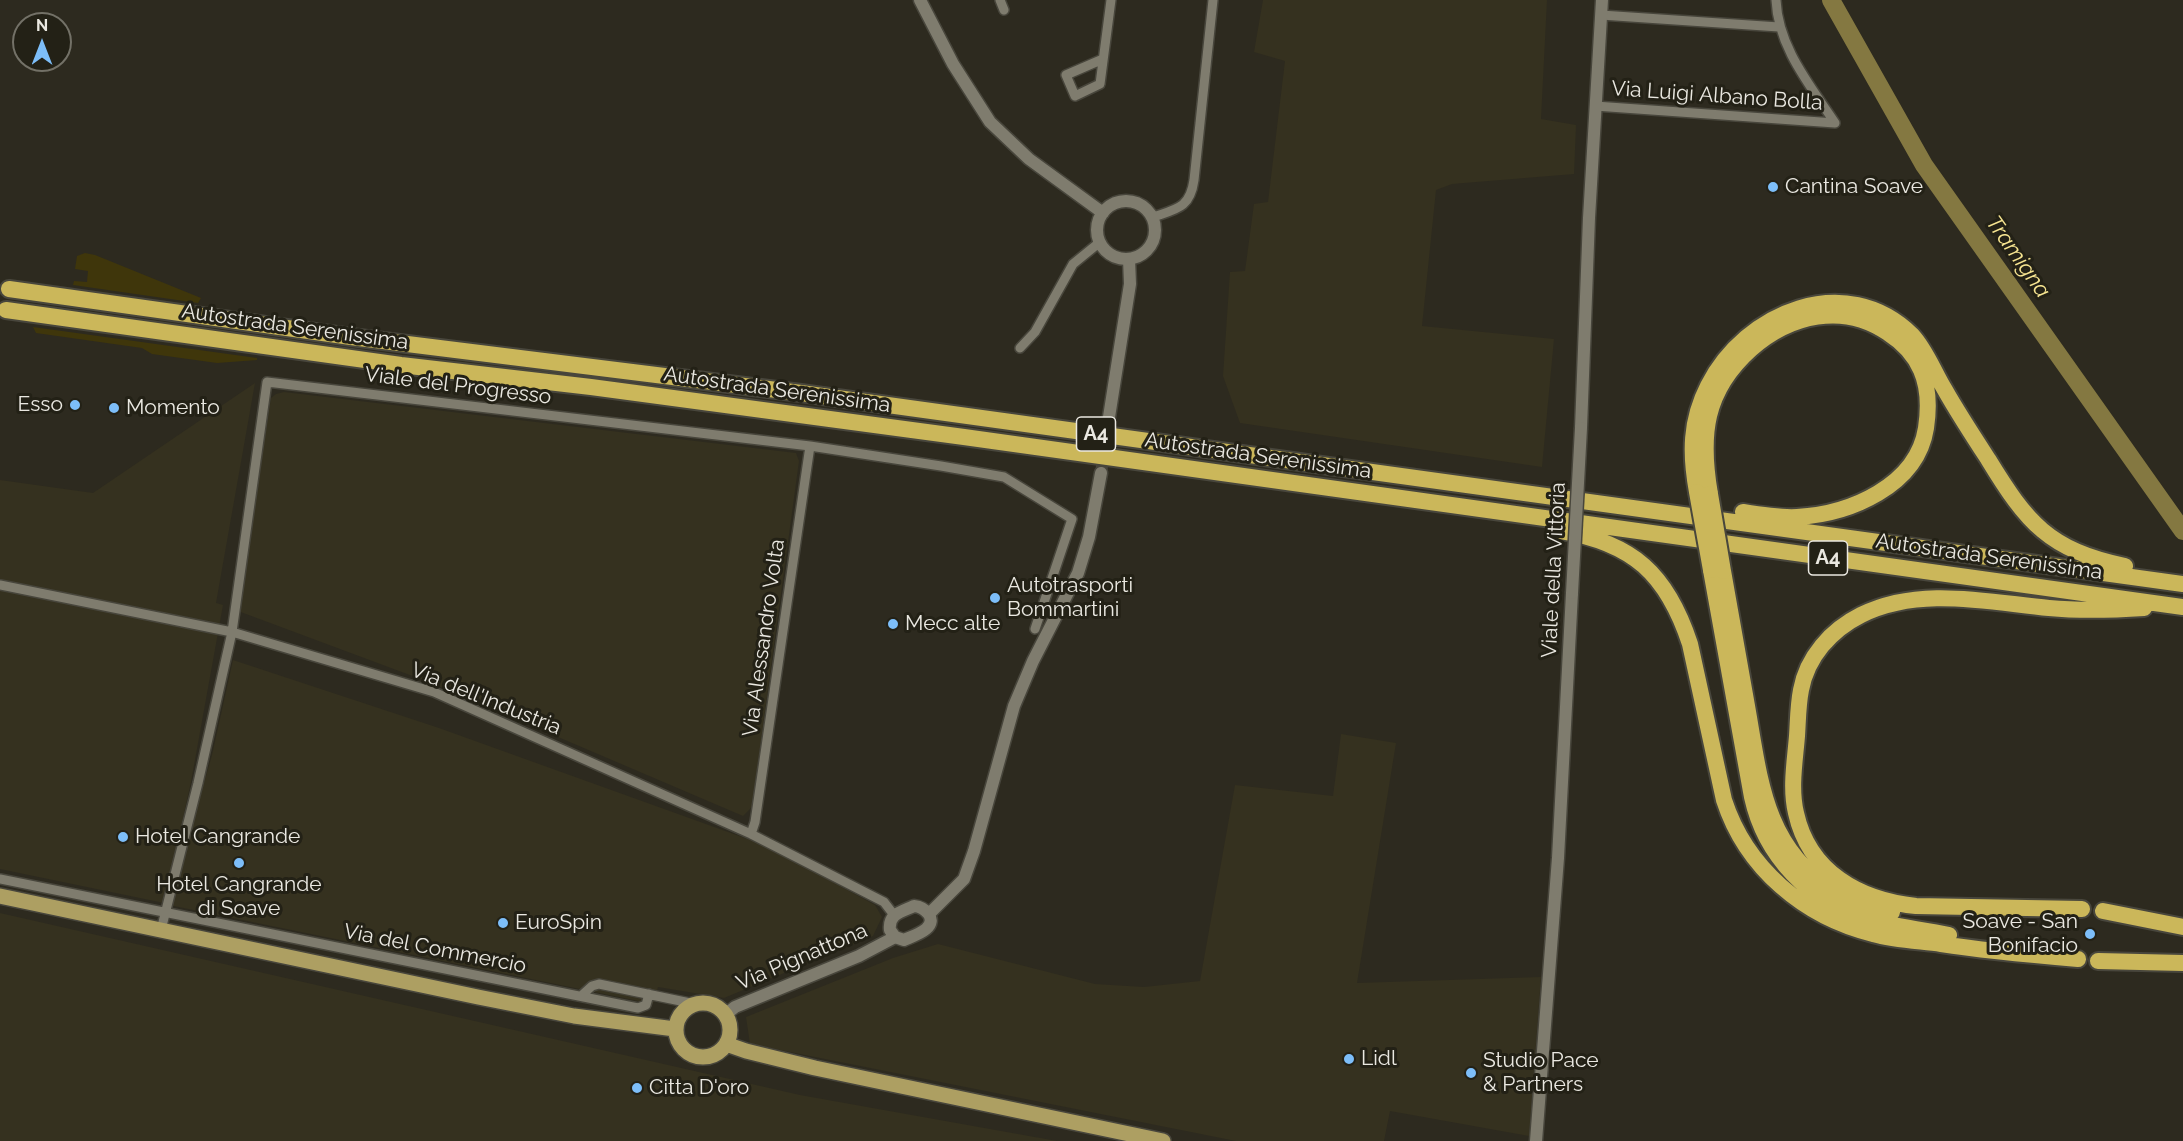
<!DOCTYPE html>
<html>
<head>
<meta charset="utf-8">
<style>
  body { margin:0 }
  #map { position:relative; width:2183px; height:1141px; overflow:hidden; background:#2d2a1f; font-family:Raleway,sans-serif }
  canvas { display:block }
  .north { position:absolute; left:12px; top:12px; width:60px; height:60px; box-sizing:border-box; background:#232116; border:2px solid #737167; border-radius:50%; rotate:0deg; font-size:16px; font-weight:700; line-height:24px; text-align:center; color:#eae8e1 }
  .north::after { content:''; display:block; margin:auto; width:21px; height:27px; background:#7dbef9; clip-path:polygon(50% 0,100% 100%,50% 72%,0 100%) }
</style>
</head>
<body>
<div id="map">
<canvas width="2183" height="1141"></canvas>
<div class="north">N</div>
</div>
<script>
const g = document.querySelector('canvas').getContext('2d');
g.lineJoin = 'round';
function fillPath(path, color) { g.fillStyle = color; g.fill(path, 'evenodd'); }
function strokePath(path, color, width, dash) { g.strokeStyle = color; g.lineWidth = width; g.lineCap = dash ? 'butt' : 'round'; g.setLineDash(dash || []); g.stroke(path); }
function drawText(font, color, halo, rows, align = 'center') {
  g.font = font + ' Raleway,sans-serif'; g.lineWidth = 6; g.setLineDash([]); g.textBaseline = 'middle'; g.strokeStyle = halo; g.fillStyle = color; for (const [text, x, y, turn = 0] of rows) {
    g.save(); g.translate(x, y); g.rotate((+turn || 0) * Math.PI / 180); g.textAlign = isNaN(turn) ? turn : align; if (halo) g.strokeText(text, 0, 0); g.fillText(text, 0, 0); g.restore();
  }
}
fillPath(new Path2D(`
  M1263 0H1547L1541 119 1576 125 1574 174 1452 184 1436 190 1422 326 1554 339 1542 467 1240 423 1223 376 1230 272 1245 271 1254 204 1268 202 1285 61 1254 52Z
  M255 383 216 603 223 605 191 782 164 903 0 869V480L93 493Z
  M284 392 796 453 799 461 752 807 743 816 434 684 238 611 271 398 276 394Z
  M233 660 439 728 767 846 875 905 882 917 873 936 724 998 658 987 653 1004 169 905 212 755Z
  M1341 734 1396 743 1357 983 1541 977 1529 1136 1390 1111 1384 1141H1236L750 1044 746 1017 893 958 938 944 1095 984 1144 987 1200 981 1235 785 1333 796Z
  M0 913 800 1095 1057 1141H0Z`), '#35311f');
fillPath(new Path2D(`
  M85 253 95 255 201 298 198 303 73 285 74 281 87 282 88 271 75 269 77 256Z
  M33 327 257 358V360L217 363 152 354 142 348 36 333Z`), '#3f360b');
strokePath(new Path2D(`
  M1831 0 1924 165 2183 531`), '#847841', 18);
strokePath(new Path2D(`
  M1101 473 1109 417`), '#49463c', 12, [12, 6]);
const minor = new Path2D(`
  M1000 0 1004 10
  M1776 0C1778 47 1810 85 1835 123
  M1601 15 1779 27
  M1103 59 1066 75 1075 96 1100 84 1111 0
  M1595 106 1835 123
  M1153 217C1177 209 1190 208 1194 180L1213 0
  M1020 348 1035 332 1073 264 1100 242
  M0 585 232 632 434 692 751 834 884 902 894 915
  M751 834 755 822 810 446
  M0 879 638 1008 646 1005 649 994
  M161 930 198 783 232 632 267 382 810 446 941 466 1004 477 1072 519 1035 629
  M581 996 592 986 599 984 695 1004`);
const tertiary = new Path2D(`
  M920 0 953 64 990 122 1029 159 1103 213
  M1097 230a29 29 0 1 1 58 0a29 29 0 1 1-58 0Z
  M1109 417 1130 284 1129 259
  M1581 428 1589 218 1602 0
  M914 906C925 907 938 919 926 929 920 934 911 937 904 940L895 937 890 930C888 914 901 912 914 906Z
  M929 914 964 879 974 851 1014 706 1033 661 1078 573 1089 537 1101 473
  M725 1015 735 1007 859 956 895 937
  M1536 1141 1558 858 1572 593`);
const primary = new Path2D(`
  M0 896 478 997 574 1016 675 1029
  M676 1030a27 27 0 1 1 54 0a27 27 0 1 1-54 0Z
  M726 1044 746 1051 815 1068 1163 1141`);
const motorway = new Path2D(`
  M9 289 351 337 801 393 2183 584
  M6 310 401 365 591 387 964 437 2183 607
  M1697 492C1690 454 1690 421 1708 386 1745 312 1846 270 1912 335 1926 350 1934 372 1945 390 1958 413 1973 436 1988 459 2027 523 2049 550 2125 566
  M1710 494C1700 436 1704 391 1751 349 1790 315 1843 302 1888 333 1902 342 1914 354 1921 370 1929 388 1929 408 1926 428 1917 486 1850 514 1797 517 1779 518 1761 515 1743 512
  M1561 531C1633 543 1667 574 1690 644L1724 800C1746 868 1804 917 1873 934 1895 940 1919 941 1941 944 1986 951 2032 955 2078 959
  M1711 570 1752 797C1765 856 1809 902 1867 919 1893 927 1922 929 1949 935
  M1723 571C1731 616 1739 661 1747 706 1760 779 1764 846 1832 890 1850 902 1870 910 1892 912
  M2082 909 1916 906C1859 900 1809 872 1796 813 1790 788 1795 761 1797 736 1798 721 1798 705 1801 690 1807 657 1831 630 1861 615 1919 586 1987 602 2049 608 2080 611 2113 610 2144 608
  M2103 911 2183 927
  M2098 961 2183 963`);
strokePath(minor, '#48463c', 12);
strokePath(tertiary, '#48463c', 15);
strokePath(primary, '#48463c', 18);
strokePath(motorway, '#48463c', 20);
strokePath(minor, '#7f7c6e', 9);
strokePath(tertiary, '#7f7c6e', 12);
strokePath(primary, '#ad9f62', 15);
strokePath(motorway, '#cbb75a', 16);
const tertiaryBridge = new Path2D(`
  M1572 593 1581 428`);
const motorwayBridge = new Path2D(`
  M1697 492 1711 570
  M1710 494 1723 571`);
strokePath(tertiaryBridge, '#48463c', 15, []);
strokePath(motorwayBridge, '#48463c', 20, []);
strokePath(tertiaryBridge, '#7f7c6e', 12);
strokePath(motorwayBridge, '#cbb75a', 16);
for (const [x, y, r, color] of [
  [1773,187,6,"#7dbef9"],
  [75,405,6,"#7dbef9"],
  [114,408,6,"#7dbef9"],
  [995,598,6,"#7dbef9"],
  [893,624,6,"#7dbef9"],
  [123,837,6,"#7dbef9"],
  [239,863,6,"#7dbef9"],
  [503,923,6,"#7dbef9"],
  [2090,934,6,"#7dbef9"],
  [1349,1059,6,"#7dbef9"],
  [1471,1073,6,"#7dbef9"],
  [637,1088,6,"#7dbef9"]
]) { const dot = new Path2D(); dot.arc(x, y, r, 0, 2 * Math.PI); g.fillStyle = color; g.fill(dot); strokePath(dot, '#232116', 2); }
for (const [x, y, w] of [
  [1096,434,39],
  [1828,558,39]
]) { const box = new Path2D(); box.roundRect(x - w / 2, y - 17, w, 34, 4.5); g.fillStyle = '#232116'; g.fill(box); strokePath(box, '#eae8e1', 1.5); }
drawText('bold 20px', '#eae8e1', null, [
  ["A4",1096,434],
  ["A4",1828,558]
]);
drawText('21px', '#eae8e1', '#232116', [
  ["Via Luigi Albano Bolla",1717,96,4],
  ["Autostrada Serenissima",295,327,8],
  ["Viale del Progresso",458,386,7],
  ["Autostrada Serenissima",777,390,8],
  ["Autostrada Serenissima",1258,456,8],
  ["Autostrada Serenissima",1989,557,8],
  ["Viale della Vittoria",1554,570,-87],
  ["Via Alessandro Volta",764,638,-82],
  ["Via dell'Industria",486,699,22],
  ["Via del Commercio",435,949,11],
  ["Via Pignattona",802,957,-23]
]);
drawText('21px', '#eae8e1', '#232116', [
  ["Cantina Soave",1785,187],
  ["Esso",63,405,"right"],
  ["Momento",126,408],
  ["Autotrasporti",1007,586],
  ["Bommartini",1007,610],
  ["Mecc alte",905,624],
  ["Hotel Cangrande",135,837],
  ["Hotel Cangrande",239,885,"center"],
  ["di Soave",239,909,"center"],
  ["Soave - San",2078,922,"right"],
  ["Bonifacio",2078,946,"right"],
  ["EuroSpin",515,923],
  ["Lidl",1361,1059],
  ["Studio Pace",1483,1061],
  ["& Partners",1483,1085],
  ["Citta D'oro",649,1088]
], 'left');
drawText('italic 22px', '#f7e591', '#232116', [
  ["Tramigna",2018,257,55]
]);
</script>
</body>
</html>
